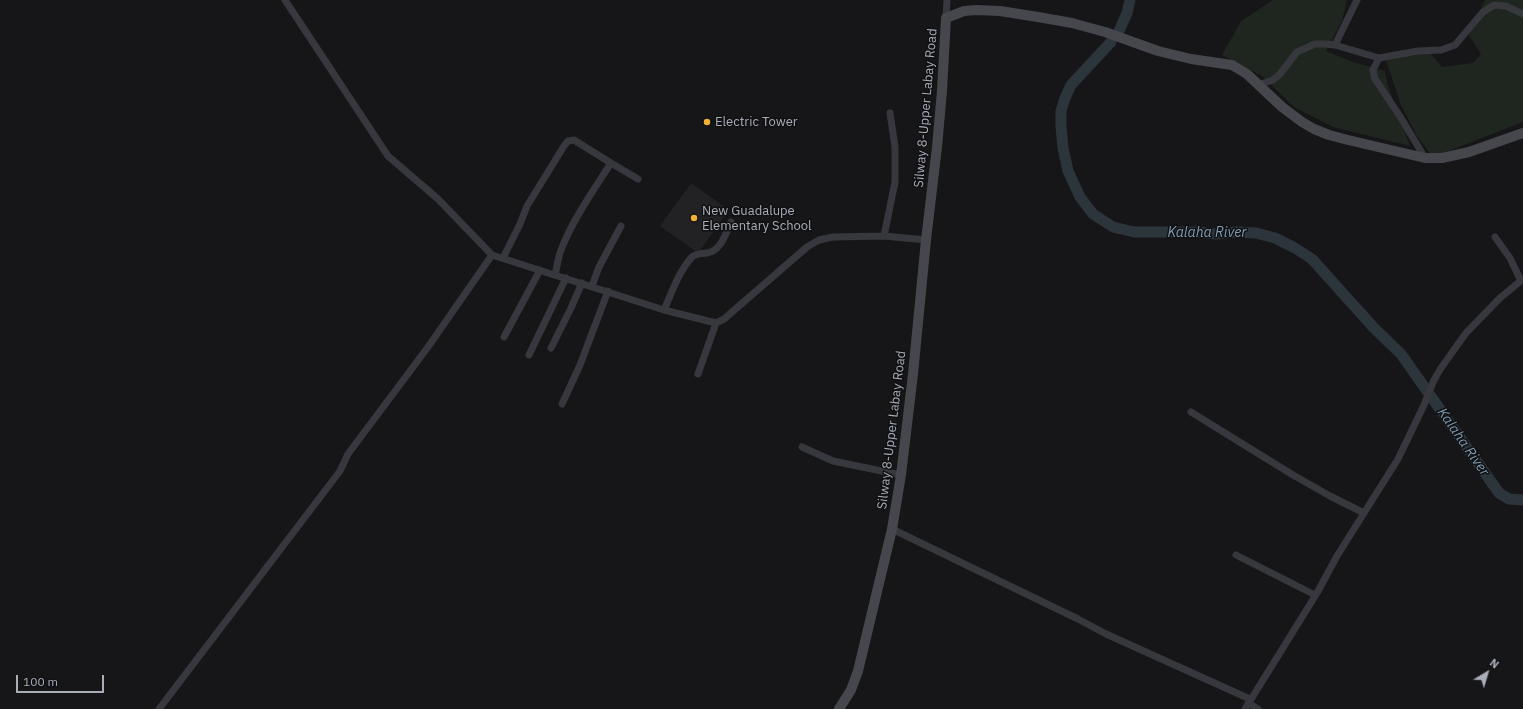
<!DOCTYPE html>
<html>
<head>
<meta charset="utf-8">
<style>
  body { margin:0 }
  #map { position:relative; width:1523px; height:709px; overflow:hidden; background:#161618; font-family:"IBM Plex Sans",sans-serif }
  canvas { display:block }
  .north { position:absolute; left:1467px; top:653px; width:40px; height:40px; -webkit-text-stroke:3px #111113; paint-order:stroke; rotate:38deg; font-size:11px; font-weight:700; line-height:16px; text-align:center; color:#a8adb8 }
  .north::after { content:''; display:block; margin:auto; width:14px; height:18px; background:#a8adb8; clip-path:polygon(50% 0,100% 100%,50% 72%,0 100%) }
  .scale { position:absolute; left:16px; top:675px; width:88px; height:18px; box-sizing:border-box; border:2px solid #a8adb8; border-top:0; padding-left:5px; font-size:12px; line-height:14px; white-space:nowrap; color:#a8adb8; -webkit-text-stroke:3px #111113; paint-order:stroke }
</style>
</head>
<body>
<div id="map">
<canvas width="1523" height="709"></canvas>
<div class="north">N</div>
<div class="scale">100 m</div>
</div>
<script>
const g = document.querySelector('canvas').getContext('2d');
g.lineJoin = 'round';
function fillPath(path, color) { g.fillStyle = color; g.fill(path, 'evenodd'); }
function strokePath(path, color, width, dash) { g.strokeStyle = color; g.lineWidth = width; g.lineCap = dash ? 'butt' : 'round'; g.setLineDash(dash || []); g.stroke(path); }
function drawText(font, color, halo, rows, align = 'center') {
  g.font = font + ' "IBM Plex Sans",sans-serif'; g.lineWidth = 3; g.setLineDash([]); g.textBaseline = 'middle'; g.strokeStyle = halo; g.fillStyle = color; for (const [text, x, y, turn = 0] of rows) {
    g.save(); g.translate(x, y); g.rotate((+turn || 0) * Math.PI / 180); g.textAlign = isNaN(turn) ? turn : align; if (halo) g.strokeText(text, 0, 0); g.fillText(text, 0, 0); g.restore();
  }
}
fillPath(new Path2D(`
  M691 183 729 210 698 253 660 226Z`), '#222225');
fillPath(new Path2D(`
  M1273 0H1347L1342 21 1326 51 1353 62 1385 71 1387 83 1410 146 1333 127 1294 107 1262 76 1222 55 1241 21Z
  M1485 0H1523V122L1433 157 1417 136 1401 105 1386 60 1429 52 1442 67 1473 63 1481 54 1469 35Z`), '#1e261f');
strokePath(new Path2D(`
  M1119 31 1127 13 1130 0
  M1111 42 1071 85 1065 98 1061 111V126L1063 148 1068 171 1080 197 1093 214 1113 227 1134 232H1196L1216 234 1237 232 1256 233 1275 238 1295 248 1312 259 1374 328 1401 354 1499 493 1509 499 1523 500`), '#2c353c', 11);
strokePath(new Path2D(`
  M285 0 388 156 438 199 492 255 664 310 716 323 724 319 807 247 819 240 833 237 884 236 926 240
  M946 18 947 0
  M1335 45 1357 0
  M1379 58 1373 70 1375 79 1401 118 1425 158
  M1258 85 1273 80 1280 74 1297 52 1315 44H1325L1335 45 1379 58 1418 51 1441 50 1455 45 1483 12 1494 5 1506 6 1523 14
  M611 163 638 179
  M884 236 895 182V147L890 113
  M1495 237 1510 258 1521 281
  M503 258 520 224 527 206 564 146 568 141 574 140 611 163C593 191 573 219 561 250 558 258 557 267 555 275
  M592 286 599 267 621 226
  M664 310C672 292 679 271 692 257 696 253 703 254 707 253 721 251 726 233 731 222
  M504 337 540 270
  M551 348 571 308 582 283
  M529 355 566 278
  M698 374 716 323
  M562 404 580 365 608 291
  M1191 412 1293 475 1330 496 1364 513
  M802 447 833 461 901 475
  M892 529 1078 619 1106 634 1250 699
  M1236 555 1315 595
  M1248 703 1258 709
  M159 709 340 471 348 454 428 347 492 255
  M1245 709 1317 593 1337 556 1398 459 1424 405 1434 380 1441 368 1466 333 1500 298 1523 279`), '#37383d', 7);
strokePath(new Path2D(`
  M839 709 851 690 858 671 892 529 901 475 913 374 926 240 937 147 942 91 946 18 964 11 976 10 1000 11 1038 17 1072 23 1105 32 1158 51 1191 59 1232 65 1247 74 1282 107 1302 122 1314 129 1329 135 1348 140 1425 158H1442L1469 152 1523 133`), '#45474d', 10);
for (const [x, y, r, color] of [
  [707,122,4,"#f2b134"],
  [694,218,4,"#f2b134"]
]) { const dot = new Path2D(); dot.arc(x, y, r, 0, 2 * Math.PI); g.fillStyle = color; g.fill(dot); strokePath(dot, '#111113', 1.5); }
drawText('13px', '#a8adb8', '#111113', [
  ["Silway 8-Upper Labay Road",926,108,-85],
  ["Silway 8-Upper Labay Road",892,430,-83]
]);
drawText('13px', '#a8adb8', '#111113', [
  ["Electric Tower",715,122],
  ["New Guadalupe",702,211],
  ["Elementary School",702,226]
], 'left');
drawText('italic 14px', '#7f9bb3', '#111113', [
  ["Kalaha River",1207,233],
  ["Kalaha River",1463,442,55]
]);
</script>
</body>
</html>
